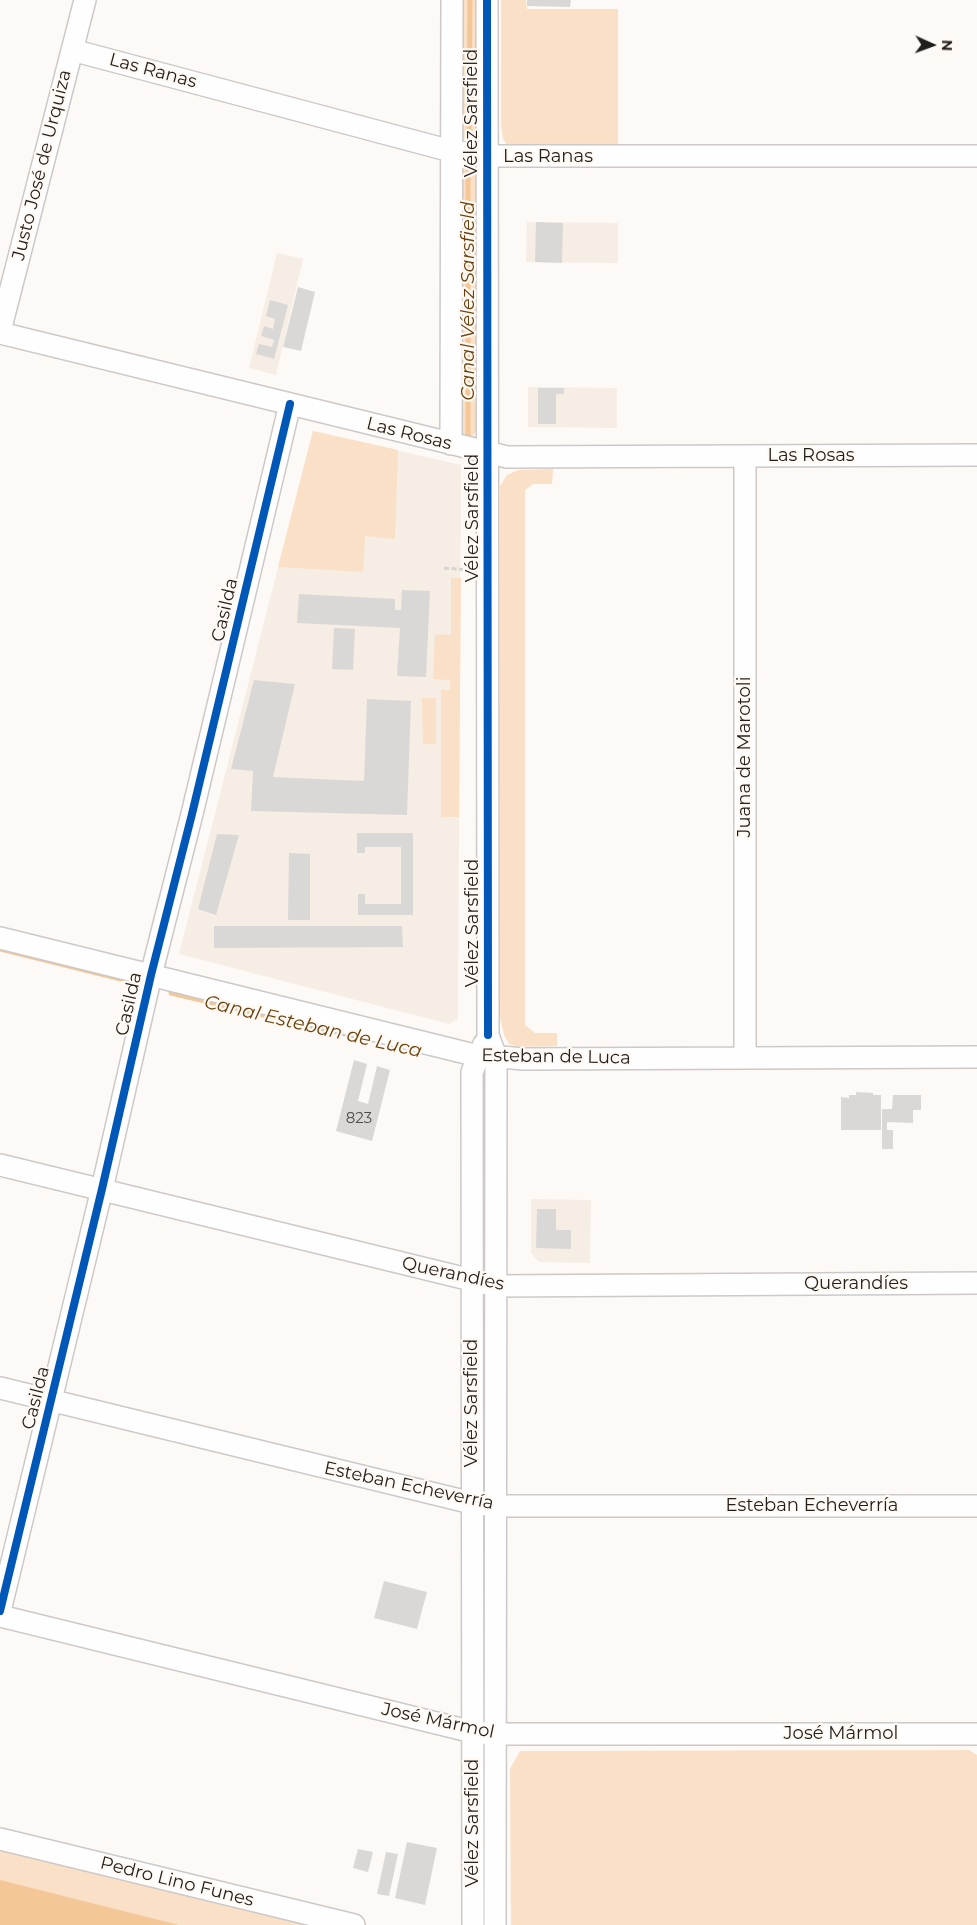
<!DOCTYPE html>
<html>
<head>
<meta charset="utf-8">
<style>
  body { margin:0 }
  #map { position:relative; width:977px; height:1925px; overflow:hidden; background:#fcf9f6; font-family:Montserrat,sans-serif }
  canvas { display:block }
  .north { position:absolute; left:907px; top:20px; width:50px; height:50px; -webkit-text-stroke:4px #fff9f3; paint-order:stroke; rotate:92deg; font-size:14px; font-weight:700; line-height:20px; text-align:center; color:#211e1c }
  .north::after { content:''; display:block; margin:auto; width:18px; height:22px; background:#211e1c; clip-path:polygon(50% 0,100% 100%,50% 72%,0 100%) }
</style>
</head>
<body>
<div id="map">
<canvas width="977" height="1925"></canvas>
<div class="north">N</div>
</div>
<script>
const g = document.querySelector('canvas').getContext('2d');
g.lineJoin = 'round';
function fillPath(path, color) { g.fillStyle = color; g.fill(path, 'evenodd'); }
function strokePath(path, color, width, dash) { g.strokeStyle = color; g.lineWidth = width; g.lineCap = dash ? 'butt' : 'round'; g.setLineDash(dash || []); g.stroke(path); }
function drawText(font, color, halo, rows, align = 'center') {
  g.font = font + ' Montserrat,sans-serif'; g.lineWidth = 4.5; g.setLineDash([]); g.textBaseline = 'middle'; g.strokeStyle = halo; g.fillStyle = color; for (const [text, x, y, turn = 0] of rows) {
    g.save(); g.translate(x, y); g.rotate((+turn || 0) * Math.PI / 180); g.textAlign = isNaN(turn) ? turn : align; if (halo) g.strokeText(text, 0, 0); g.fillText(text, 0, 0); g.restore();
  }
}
fillPath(new Path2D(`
  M527 222 618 223V263L526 262Z
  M277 253 303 259 276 375 249 368Z
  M528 387 617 388V428L528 427Z
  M313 431 461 465 458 1019 449 1024 179 954Z
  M531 1199 591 1200 590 1263 539 1262 531 1253Z`), '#f6ede5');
fillPath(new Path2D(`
  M457 0H475L476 126 473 135 466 139 460 138Z
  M501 0H526L527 9H618V150L508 146 503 139 501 126Z
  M458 160H474L477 168V429L473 437 463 439 455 420Z
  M313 431 398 450 395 539 365 536 363 572 278 567Z
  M553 469 552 484H533L525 490V1025L535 1033H557V1046L520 1047 509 1044 504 1035 500 1017V486L507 475 518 470Z
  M451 578H461L459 817H441V690H450V680L433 679 435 634 451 635Z
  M422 698H436V744H423Z
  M479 1072H483L485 1074 486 1272 484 1274 481 1273Z
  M480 1302H485L488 1304 491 1491 482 1498Z
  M969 1750 977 1755V1925H511L510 1769 520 1751Z
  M0 1839 354 1925H0Z`), '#fae0c7');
fillPath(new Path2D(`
  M0 1880 179 1925H0Z`), '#f4c798');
strokePath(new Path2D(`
  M469 130 470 0
  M468 436V167
  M0 949 121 979
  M171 993 358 1037
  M483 1445V1493
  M483 1532 484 1720
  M484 1756V1925`), '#f4c798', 5);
fillPath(new Path2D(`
  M527 0H571L570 7 527 6Z
  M536 222 563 223 562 263 535 262Z
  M298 287 315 292 301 351 283 347Z
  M270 300 288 305 274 359 256 354 259 344 272 347 274 340 261 336 264 326 273 329 275 319 266 316Z
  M538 388H564V394H556V424H538Z
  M402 590 430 591 426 677 397 676 400 628 297 623 299 594 395 599V610H401Z
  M334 628 355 629 353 670 332 669Z
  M254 680 295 684 273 777 364 781 367 699 411 701 407 815 251 811 253 771 231 769Z
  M357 833H413V915H358V894H365V904H401V847H365V853H357Z
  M217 834 239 835 216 915 198 909Z
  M289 853 310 854V920H288Z
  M214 926H402L403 947 214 948Z
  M354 1060 367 1064 358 1101 368 1104 377 1066 390 1070 372 1141 336 1131Z
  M856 1092 873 1093V1095H881V1130H841V1097L849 1098V1095H856Z
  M893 1095H921V1110H913V1123L887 1122V1130H893V1149H882V1109H892Z
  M537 1209H556V1230H571V1249L536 1248Z
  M384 1581 427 1592 417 1629 374 1618Z
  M407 1842 437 1848 425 1905 395 1898Z
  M358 1849 373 1852 368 1872 353 1868Z
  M386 1852 398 1854 389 1896 377 1894Z`), '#dad8d6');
const minor = new Path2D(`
  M487 0 488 1035 496 1057 495 1925
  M72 50 451 151 487 156H977
  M0 331 85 0
  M0 333 507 457 977 455
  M451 444 452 0
  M0 938 470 1054 523 1059 977 1057
  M745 1058V456
  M0 1165 496 1286 977 1283
  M0 1388 472 1503 496 1506H977
  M0 1611 102 1189 151 975 192 814 290 404
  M0 1616 473 1732 495 1734H977
  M0 1839 354 1925
  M473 1925 472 1072 484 1044`);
strokePath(minor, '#ccc9c7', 24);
strokePath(new Path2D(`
  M444 568 469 570`), '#d5d4d3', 3, [5, 2.5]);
strokePath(minor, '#fffefe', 21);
strokePath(new Path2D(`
  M487 0 488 1035
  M0 1611 102 1189 151 975 192 814 290 404`), '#0057b8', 8);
drawText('15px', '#4f4c4a', null, [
  ["823",359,1119]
]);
drawText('18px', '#211e1c', '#fff9f3', [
  ["Las Ranas",153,71,15],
  ["Vélez Sarsfield",472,113,-90],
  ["Las Ranas",548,157],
  ["Justo José de Urquiza",42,165,-76],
  ["Las Rosas",409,434,14],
  ["Las Rosas",811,456],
  ["Vélez Sarsfield",473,518,-90],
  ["Casilda",225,610,-77],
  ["Juana de Marotoli",745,757,-90],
  ["Vélez Sarsfield",473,923,-90],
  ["Casilda",129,1004,-77],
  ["Esteban de Luca",556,1057,1],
  ["Querandíes",453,1274,12],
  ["Querandíes",856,1284],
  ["Casilda",36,1398,-76],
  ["Vélez Sarsfield",472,1403,-90],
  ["Esteban Echeverría",409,1486,12],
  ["Esteban Echeverría",812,1506],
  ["José Mármol",438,1721,12],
  ["José Mármol",841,1734],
  ["Vélez Sarsfield",473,1823,-90],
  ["Pedro Lino Funes",177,1882,14]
]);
drawText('italic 19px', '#6b420e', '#fff9f3', [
  ["Canal Vélez Sarsfield",468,301,-90],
  ["Canal Esteban de Luca",313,1027,13]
]);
</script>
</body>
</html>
